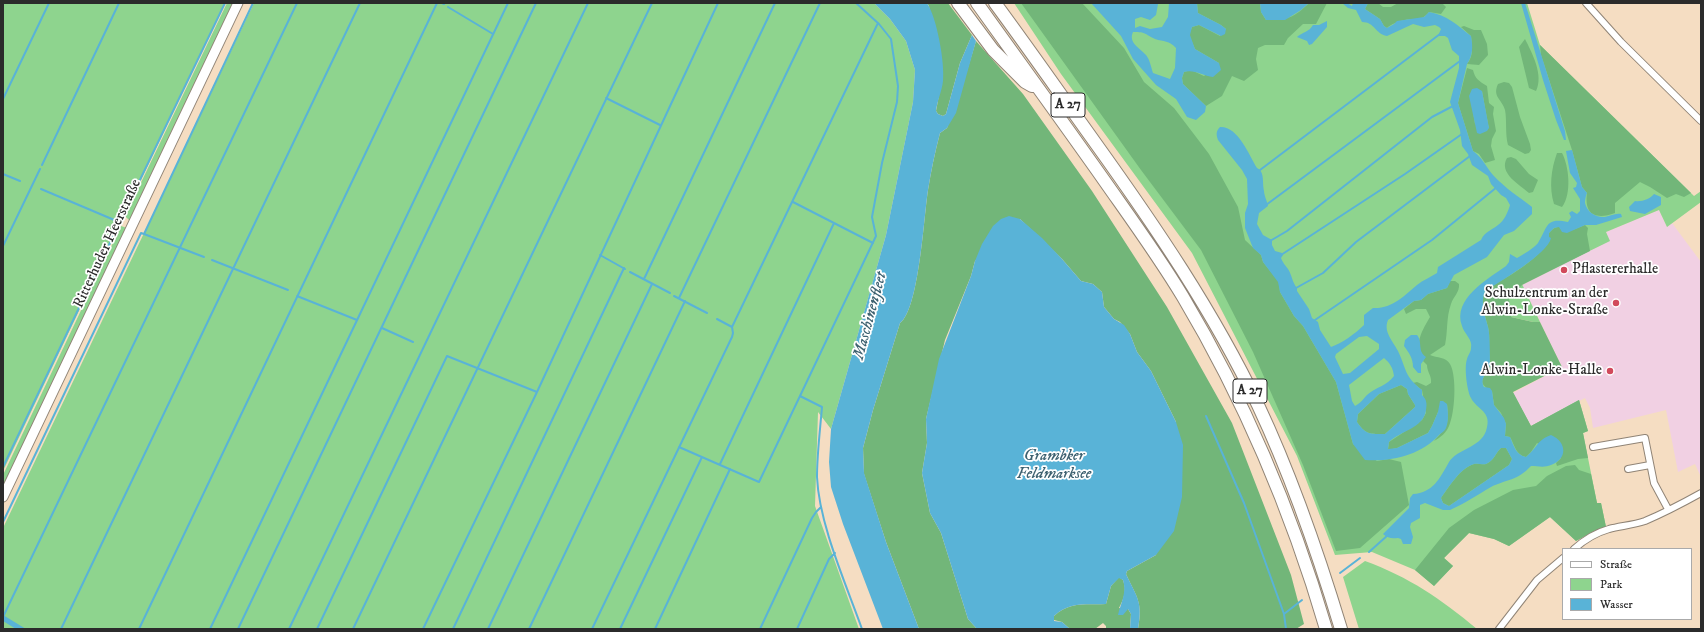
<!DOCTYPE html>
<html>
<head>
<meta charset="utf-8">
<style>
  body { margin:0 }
  #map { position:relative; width:1704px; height:632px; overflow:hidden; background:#f5ddc2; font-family:"IM FELL DW Pica",serif }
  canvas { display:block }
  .frame { position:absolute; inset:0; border:4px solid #2b2b2b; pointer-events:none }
  .legend { position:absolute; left:1562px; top:548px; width:130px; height:72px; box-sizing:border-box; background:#fff; border:1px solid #aaa; margin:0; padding:5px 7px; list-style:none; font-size:12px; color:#2b2b2b }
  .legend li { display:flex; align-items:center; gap:8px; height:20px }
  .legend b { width:20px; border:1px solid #aaa }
</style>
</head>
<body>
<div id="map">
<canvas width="1704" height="632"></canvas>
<div class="frame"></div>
<ul class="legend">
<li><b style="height:5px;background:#fff"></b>Straße</li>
<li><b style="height:11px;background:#8ed48e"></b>Park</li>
<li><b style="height:11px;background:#59b3d7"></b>Wasser</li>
</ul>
</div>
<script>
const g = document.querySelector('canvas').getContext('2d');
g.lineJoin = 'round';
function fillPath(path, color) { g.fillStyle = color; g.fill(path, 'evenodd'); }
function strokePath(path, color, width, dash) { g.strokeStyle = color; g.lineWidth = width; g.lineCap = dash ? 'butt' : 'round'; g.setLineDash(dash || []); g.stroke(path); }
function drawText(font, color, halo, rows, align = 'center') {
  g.font = font + ' "IM FELL DW Pica",serif'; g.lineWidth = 3.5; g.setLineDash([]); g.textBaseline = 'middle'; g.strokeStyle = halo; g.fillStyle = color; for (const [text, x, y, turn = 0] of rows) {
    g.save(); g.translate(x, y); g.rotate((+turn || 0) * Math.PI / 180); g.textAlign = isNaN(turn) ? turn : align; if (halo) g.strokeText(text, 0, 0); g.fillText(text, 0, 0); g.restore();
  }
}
fillPath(new Path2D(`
  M1659 210 1667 227 1672 223 1701 262V477L1695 464 1678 472 1666 410 1593 428 1590 408 1585 398 1531 426 1513 393 1562 367 1522 285 1609 241 1606 232Z`), '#f1d0e3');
fillPath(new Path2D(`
  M3 3H225L3 471Z
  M227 3H236L130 221 125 216Z
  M254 3H874L890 19 906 41 915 70 913 102 886 235 831 429 818 412 815 506 859 629H3V528Z
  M1014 3H1527L1540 45 1694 196 1701 191V202L1667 227 1659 210 1606 232 1610 241 1522 284 1540 322H1533L1511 317 1513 393 1531 426 1579 400 1588 431 1583 433 1597 503H1601L1606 527 1594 531 1576 541 1550 517 1509 546 1494 539 1469 533 1444 558 1453 566 1434 586 1415 570 1372 552 1335 555 1297 456 1192 253 1061 74Z
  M121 226 127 228 3 493V475Z
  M1365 561C1409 577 1441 599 1477 629H1359L1343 577Z`), '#8ed48e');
fillPath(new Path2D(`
  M927 3H948L972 35 960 63 946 114 943 116 938 114 936 111 939 95 929 6Z
  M1021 3H1082L1124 48 1144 82 1174 108 1209 154 1238 207 1245 240 1261 255 1263 262 1279 282 1280 292 1294 316 1303 326 1336 382 1353 444 1377 461 1389 459 1401 462 1409 505 1360 548 1336 551 1303 465 1253 352 1201 250 1141 170Z
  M1197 3H1260L1261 12 1266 20C1287 20 1294 18 1309 3H1327L1316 24H1303L1288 38 1284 45H1265L1258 48 1256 59 1258 70 1244 81 1232 76 1222 96 1206 106 1183 84 1182 78 1184 72 1191 70 1204 76 1219 63 1195 49 1189 35 1192 27 1199 25 1220 36 1226 29 1221 25 1198 13Z
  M1368 3H1378L1383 7H1391L1398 3H1442L1446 7 1441 14 1429 12C1420 23 1416 17 1405 20 1399 21 1391 24 1387 28L1384 26 1380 19 1365 9Z
  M1464 26 1474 30H1481L1487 44 1488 55 1479 65 1467 64C1474 55 1472 47 1471 36L1461 27Z
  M1525 39C1532 53 1544 75 1536 91L1529 88 1519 47Z
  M976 41 1023 94 1092 191 1167 307 1232 423 1291 575 1304 624 1296 629H1138C1143 602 1137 598 1126 574L1127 571 1156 555 1176 422 1151 371 1137 352 1130 334 1120 322 1114 319 1104 307 1102 292 1093 284 1081 281 1062 259 1020 219 975 261 971 276 945 340 926 419 927 443 922 473 930 513 941 533 968 619 977 629H919L886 542 864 474 863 448 873 410 900 323C919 310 924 215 928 190 931 171 935 152 940 133L947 128 966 74Z
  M1540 45 1691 193 1684 197 1676 194 1667 198 1650 187 1640 182 1615 203V213C1596 220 1584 215 1587 193L1582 187 1572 150 1541 55Z
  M1467 68 1473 70C1475 79 1479 81 1487 86L1489 103 1494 107 1493 114 1496 131 1492 139 1491 146 1495 160 1485 163 1479 154 1473 151 1458 103ZM1482 91 1488 124 1489 128 1475 124 1473 111Z
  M1504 82 1509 83 1512 87 1520 117 1530 144 1531 150 1529 153 1525 154 1508 145C1505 134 1507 120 1505 110 1502 99 1492 97 1498 84Z
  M1557 153H1562C1569 166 1572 194 1562 207L1554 204C1549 188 1551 169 1557 153Z
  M1511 157 1516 159 1529 174 1538 180 1533 192 1529 193C1520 185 1498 173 1507 158Z
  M1585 225 1588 228 1587 234 1590 251 1522 285 1509 298 1511 317 1533 322H1540L1562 367 1513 392 1531 426 1579 400 1588 431 1583 433 1588 458 1578 459 1557 466 1556 463 1561 458 1537 443 1531 452 1526 457C1516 455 1515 446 1510 437L1505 436 1506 424 1501 413 1494 405 1492 391C1472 381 1489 376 1490 364 1490 359 1489 354 1489 349 1489 342 1490 334 1488 327 1485 314 1480 304 1484 291 1501 280 1550 256 1549 233 1557 224 1560 227 1570 231Z
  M1450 281H1455L1459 284C1460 292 1453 297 1451 304 1446 318 1448 331 1445 345L1430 355C1437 358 1446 357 1450 364 1457 376 1455 413 1449 426 1446 433 1441 437 1434 441 1448 426 1449 424 1447 404L1438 412 1432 426 1428 433 1397 448 1388 450 1389 442 1422 420 1426 413 1422 390 1413 383 1417 382 1426 386 1431 383C1432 376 1427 372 1427 365L1423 361 1425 357C1412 346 1423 329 1430 317L1426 309H1416L1406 314 1404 309 1414 301 1421 300 1428 294 1447 288Z
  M1401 385 1407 389 1408 394 1415 405V407L1385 434C1370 434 1366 435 1357 422L1358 414 1379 394Z
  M1501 448H1506L1512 459 1509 465 1449 506 1443 503 1441 498C1449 487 1460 468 1474 464 1478 463 1482 465 1486 464 1494 461 1496 452 1501 448Z
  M1575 465 1579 470 1591 474 1597 503H1601L1606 527 1594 531 1576 541 1550 517 1509 546 1494 539 1469 533 1444 558 1453 566 1434 586 1415 570 1449 528 1474 510 1513 490 1536 486 1547 476 1566 466Z
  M1119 577 1123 580C1127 591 1124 598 1119 608L1128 609 1131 614 1130 629H1106V626L1103 623 1095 629H1070L1062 622 1054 620V616C1070 601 1085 605 1106 604L1111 586Z`), '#72b679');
fillPath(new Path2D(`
  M874 3H927C937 18 945 63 943 81 942 91 937 101 936 111L938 114 943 116 946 114 960 63 972 35 976 41 956 113 947 128 940 133C935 152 931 171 928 190 924 215 919 310 900 323L873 410 863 448 864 473 886 542 919 629H883L843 524 831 487 829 462 831 429 886 235 913 102 915 70 906 41 890 19Z
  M1091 3H1156L1158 4 1156 15 1150 20 1141 17 1135 19V28L1140 26 1150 29 1162 27 1168 17 1169 3H1197L1198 13 1221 25 1226 29 1225 34 1221 36 1199 25 1192 27 1190 35 1195 49 1219 63 1221 70 1213 77C1203 76 1194 69 1184 72L1182 78 1183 84 1206 106 1205 112 1196 120 1187 117 1176 99 1156 85 1133 59 1121 36ZM1133 32C1147 32 1144 34 1155 39 1164 42 1169 40 1176 48L1175 68 1170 79 1153 73C1151 67 1150 60 1146 55 1140 48 1128 43 1133 32Z
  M1260 3H1309L1301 10 1285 20H1266L1261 12Z
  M1342 3H1347L1352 6 1353 3H1368L1365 9 1380 19 1384 26 1387 28 1394 24 1397 21 1424 17 1429 12C1447 15 1457 25 1471 36 1473 47 1473 55 1467 64L1458 103 1473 151C1482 157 1486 167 1493 175 1506 189 1518 196 1532 207V214L1514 231 1504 235 1487 257 1454 275 1447 288 1428 294 1421 300 1414 301 1388 320C1383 332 1393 341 1398 351 1407 370 1404 376 1422 390V395C1427 400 1427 404 1426 410 1424 428 1400 431 1389 442L1388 449 1397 448 1428 433 1432 426 1438 412 1440 401H1443L1447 404C1448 411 1449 421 1446 428 1445 431 1441 433 1439 435 1421 455 1392 462 1365 460L1353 444 1336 382 1303 326 1294 316 1280 292 1278 282 1263 262 1261 255 1253 248 1245 228V213L1248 204 1247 179 1242 170 1218 140C1216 134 1216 131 1220 127 1238 126 1249 155 1257 168 1265 172 1262 182 1264 191 1264 195 1267 201 1268 206L1259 213 1257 224 1263 235 1272 240V245L1275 251 1282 253 1283 255 1281 258C1283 263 1285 265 1288 269 1292 275 1292 282 1297 288V291L1309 309 1312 318 1318 322 1320 330 1331 347C1342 343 1355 334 1364 325V315L1373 308C1392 309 1404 296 1417 285 1423 280 1431 277 1437 273L1438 267 1481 240C1485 231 1491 231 1498 225 1504 221 1508 212 1510 205L1506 198 1501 195 1491 184 1488 176 1472 165 1468 154 1462 146 1460 130 1450 102 1459 68V56L1452 50 1448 38 1445 36H1438L1441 29 1439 27 1435 25 1424 27 1413 24 1387 36C1375 34 1375 22 1362 22L1356 10 1348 8ZM1367 336 1379 344V349L1350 373 1343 374 1335 357 1336 354 1359 337ZM1384 358C1390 363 1393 368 1394 376 1387 386 1376 387 1367 395 1363 399 1361 403 1355 406L1352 401 1349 385ZM1401 385 1407 389 1408 394 1415 405V407L1385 434C1370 434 1366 435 1357 422L1358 414 1379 394Z
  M1521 3H1525L1565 131 1566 140H1564L1556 120 1543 80Z
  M1327 21V27L1312 44 1309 45 1307 41 1297 37C1303 32 1309 32 1313 25H1319Z
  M1477 88 1482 91 1489 128 1487 131 1480 134 1477 133 1469 96 1472 89Z
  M1572 150 1582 187 1587 193C1586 195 1585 200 1585 203 1587 212 1596 218 1605 217 1611 216 1615 213 1621 214L1622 217 1596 225H1585L1567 233 1562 232 1559 227 1554 228 1549 233V237L1551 238C1548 254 1499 282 1485 291 1480 304 1485 315 1488 327 1490 333 1490 358 1490 364 1489 373 1479 377 1484 387L1490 388 1492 391 1494 405 1504 418 1506 424 1505 436 1510 437C1514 446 1516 455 1526 457 1537 448 1537 440 1551 435 1567 442 1568 459 1551 465 1544 468 1538 466 1531 466 1517 481 1507 479 1491 487 1477 495 1464 504 1450 510H1443L1425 503 1420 505V518L1411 523 1410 527 1413 537 1411 544H1403L1401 539 1398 538C1391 539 1388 538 1383 534L1409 508 1410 498 1413 494C1433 493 1440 478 1449 462 1457 449 1480 448 1486 431 1493 411 1477 410 1471 398 1467 391 1464 367 1467 359 1468 355 1471 352 1471 348 1473 339 1464 334 1462 326 1452 299 1488 279 1506 266L1509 262 1510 254 1517 258C1524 254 1533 249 1538 243 1548 227 1545 217 1568 222L1571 217 1569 213 1572 211 1577 214 1580 211V199L1573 188 1576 187 1577 183 1570 173 1566 151ZM1501 448H1506L1512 459 1509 465 1449 506 1443 503 1441 498C1449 487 1460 468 1474 464 1477 463 1482 465 1486 464 1494 461 1496 452 1501 448Z
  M1654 194 1661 197V205L1645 214 1630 211 1629 207 1635 201C1642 202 1650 199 1654 194Z
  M1009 216 1020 219 1042 238 1062 259 1081 281 1093 284 1102 292 1104 307 1114 319 1124 325 1130 334 1137 352 1151 371 1176 422 1183 445 1182 497 1174 531 1156 555 1127 571 1126 574C1137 598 1143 601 1138 629H1130L1131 614 1128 609 1123 615H1118C1121 602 1127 593 1123 580L1119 578 1111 586 1106 604C1085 605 1070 601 1054 616V621L1062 622 1070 629H977L968 619 941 533 930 513 922 473 927 443 926 419 939 359 971 276 975 261 982 244 993 226 1001 219Z
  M1411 335H1417C1423 342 1417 351 1426 357L1421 364V373H1418L1413 367C1413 358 1409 353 1404 346L1405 340Z
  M3 615 26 629H16L3 621Z`), '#59b3d7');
strokePath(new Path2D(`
  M442 3 444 4
  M856 3 879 24 891 39 898 86 897 102 882 163 872 217 876 236 800 396 822 407C820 431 817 454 817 477 819 524 846 584 862 629
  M448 7 493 34
  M606 98 660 125
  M3 99 49 3
  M42 165 119 3
  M1260 170 1440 34
  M3 174 20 181
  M41 189 119 222
  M793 202 873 243
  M1266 205 1460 61
  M124 213 225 3
  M144 234 204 257
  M1270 241 1287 231 1432 117 1453 106
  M3 246 40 169
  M600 255 625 269
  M1281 255 1405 174 1462 134
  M212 260 288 290
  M630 272 670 293
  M644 279 775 3
  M1296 288 1323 273 1356 242 1470 156
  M297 296 357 320
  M674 296 707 313
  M679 298 820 3
  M717 319 732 327
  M1315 320 1432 240 1497 187
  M382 328 413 342
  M1206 416 1244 503 1284 614
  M679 447 759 482 800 396
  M720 464 834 223
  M3 467 121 220
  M3 522 141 233 144 234 253 3
  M1369 552 1388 535
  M1340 573 1360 558
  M3 617 297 3
  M61 629 360 3
  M139 629 437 3
  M210 629 508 3
  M238 629 536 3
  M289 629 588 3
  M317 629 447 356 537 392
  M353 629 652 3
  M423 629 537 392 718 3
  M453 629 624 268
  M488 629 652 284
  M529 629 685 301
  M592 629 732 337 733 333 732 327 878 23
  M620 629 702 457
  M655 629 730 469
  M760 629 812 518 816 512 821 507
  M797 629 829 559 835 553
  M1286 629 1284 614 1302 600`), '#59b3d7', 2);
const street = new Path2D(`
  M1586 3 1621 42 1701 121
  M1593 447 1645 438 1654 483 1668 509
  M1628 469 1650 465
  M1574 549C1584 540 1595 533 1609 529 1621 526 1633 525 1645 521 1664 513 1683 503 1701 493
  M1499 629 1537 580 1563 558`);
const secondary = new Path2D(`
  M3 497 238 3`);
const highway = new Path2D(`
  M958 3 993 50 1025 82 1032 86
  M977 3C1020 63 1063 122 1106 183 1132 220 1159 257 1183 297 1245 401 1292 513 1326 629
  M995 3C1029 49 1061 95 1094 141 1155 226 1213 311 1258 405 1292 477 1318 553 1341 629`);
strokePath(street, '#908476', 8);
strokePath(secondary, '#908476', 11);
strokePath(highway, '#908476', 14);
strokePath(street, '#fff', 6);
strokePath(secondary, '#fff', 9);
strokePath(highway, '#fff', 12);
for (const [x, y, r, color] of [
  [1564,270,4,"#d1495b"],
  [1616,303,4,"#d1495b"],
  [1610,371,4,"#d1495b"]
]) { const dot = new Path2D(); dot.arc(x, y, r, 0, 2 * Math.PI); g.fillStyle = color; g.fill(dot); strokePath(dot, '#fff', 1.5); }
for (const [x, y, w] of [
  [1068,105,34],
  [1250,391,34]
]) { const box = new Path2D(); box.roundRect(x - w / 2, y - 12, w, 24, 3); g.fillStyle = '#fff'; g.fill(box); strokePath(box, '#2b2b2b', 1); }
drawText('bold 14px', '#2b2b2b', null, [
  ["A 27",1068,105],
  ["A 27",1250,391]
]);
drawText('15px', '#2b2b2b', '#fff', [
  ["Ritterhuder Heerstraße",108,244,-65]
]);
drawText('15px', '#2b2b2b', '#fff', [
  ["Pflastererhalle",1572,270,"left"],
  ["Schulzentrum an der",1608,294],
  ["Alwin-Lonke-Straße",1608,311],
  ["Alwin-Lonke-Halle",1602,371]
], 'right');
drawText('italic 16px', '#3d6170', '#fff', [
  ["Maschinenfleet",871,316,-75],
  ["Grambker",1054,457],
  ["Feldmarksee",1054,475]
]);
</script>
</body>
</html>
